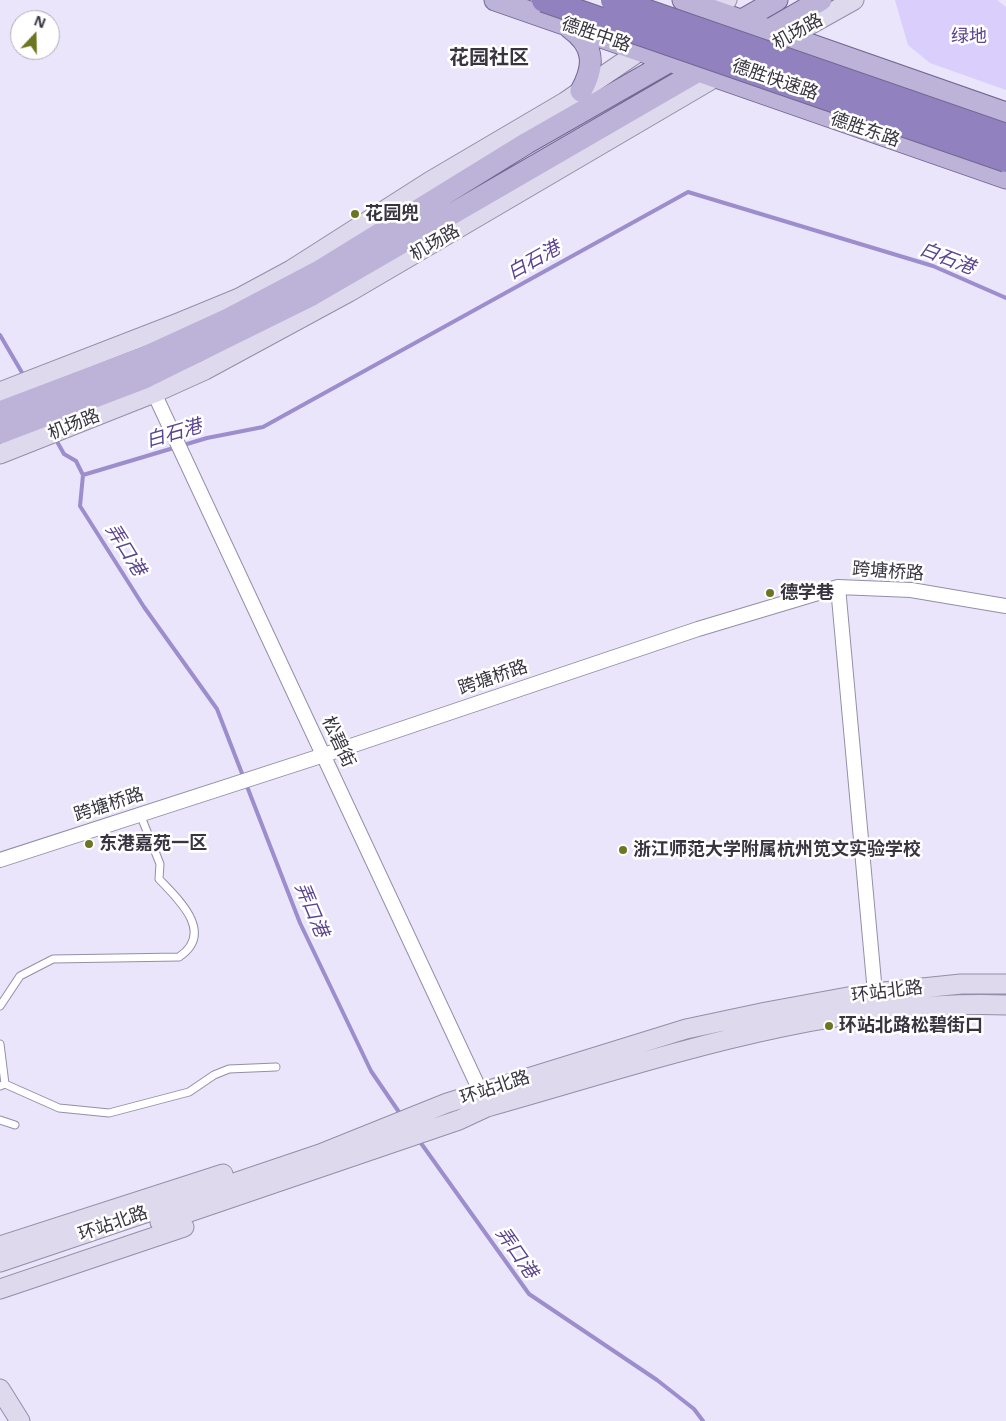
<!DOCTYPE html>
<html>
<head>
<meta charset="utf-8">
<style>
  body { margin:0 }
  #map { position:relative; width:1006px; height:1421px; overflow:hidden; background:#eae5fb; font-family:"Open Sans",sans-serif }
  canvas { display:block }
  .north { position:absolute; left:10px; top:10px; width:50px; height:50px; box-sizing:border-box; background:#fff; border:1px solid #afaeb3; border-radius:50%; rotate:21deg; font-size:14px; font-weight:700; line-height:20px; text-align:center; color:#383540 }
  .north::after { content:''; display:block; margin:auto; width:18px; height:22px; background:#6c7621; clip-path:polygon(50% 0,100% 100%,50% 72%,0 100%) }
</style>
</head>
<body>
<div id="map">
<canvas width="1006" height="1421"></canvas>
<div class="north">N</div>
</div>
<script>
const g = document.querySelector('canvas').getContext('2d');
g.lineJoin = 'round';
function fillPath(path, color) { g.fillStyle = color; g.fill(path, 'evenodd'); }
function strokePath(path, color, width, dash) { g.strokeStyle = color; g.lineWidth = width; g.lineCap = dash ? 'butt' : 'round'; g.setLineDash(dash || []); g.stroke(path); }
function drawText(font, color, halo, rows, align = 'center') {
  g.font = font + ' "Open Sans","Noto Sans SC",sans-serif'; g.lineWidth = 5; g.setLineDash([]); g.textBaseline = 'middle'; g.strokeStyle = halo; g.fillStyle = color; for (const [text, x, y, turn = 0] of rows) {
    g.save(); g.translate(x, y); g.rotate((+turn || 0) * Math.PI / 180); g.textAlign = isNaN(turn) ? turn : align; if (halo) g.strokeText(text, 0, 0); g.fillText(text, 0, 0); g.restore();
  }
}
fillPath(new Path2D(`
  M895 0H997L1006 7V90L930 63 908 45Z`), '#d9cefc');
strokePath(new Path2D(`
  M0 335 24 376
  M55 438 64 454 76 461 83 475 80 506 144 607 217 709 300 923 371 1071 401 1115
  M83 475 207 438 263 427 688 192 933 266 1006 298
  M418 1139 529 1294 657 1380 694 1409 703 1421`), '#9e8dcc', 4);
const lane = new Path2D(`
  M0 1006 20 976 53 959 179 957C215 933 179 900 159 879L160 864 140 814
  M0 1044 5 1084
  M0 1086 5 1084 59 1108 109 1113 189 1092 214 1075 229 1069 276 1067
  M0 1120 15 1125`);
const street = new Path2D(`
  M154 393 484 1099
  M838 587 875 993
  M0 860 324 755 698 629 838 587 911 590 1006 606`);
const secondary = new Path2D(`
  M700 16 727 0
  M779 42 854 0
  M0 392 178 323 239 298 291 270 429 182 565 102 650 44
  M0 454 154 393 205 370 349 292 726 71
  M160 1222 459 1120 487 1107C658 1059 826 999 1006 1005
  M0 1246 223 1174
  M0 1262 320 1154 447 1103 686 1029 766 1012 864 994 961 984H1006
  M0 1289 184 1227
  M0 1389 20 1421`);
const primary = new Path2D(`
  M495 0 1006 178
  M683 0 1006 113
  M570 28C595 46 595 66 581 91
  M0 412 145 357 228 319 321 270 527 143 777 0
  M0 433 142 379 312 295 821 0`);
strokePath(lane, '#948ea8', 9);
strokePath(street, '#948ea8', 16);
strokePath(secondary, '#948ea8', 21);
strokePath(primary, '#726692', 23);
strokePath(lane, '#fff', 7);
strokePath(street, '#fff', 14);
strokePath(secondary, '#ded9ec', 19);
strokePath(primary, '#bdb3d8', 21);
const highwayBridge = new Path2D(`
  M544 0 1006 160
  M613 0 1006 136`);
strokePath(highwayBridge, '#726692', 26, []);
strokePath(highwayBridge, '#9181be', 24);
for (const [x, y, r, color] of [
  [355,214,5,"#6c7621"],
  [770,593,5,"#6c7621"],
  [89,844,5,"#6c7621"],
  [623,850,5,"#6c7621"],
  [829,1026,5,"#6c7621"]
]) { const dot = new Path2D(); dot.arc(x, y, r, 0, 2 * Math.PI); g.fillStyle = color; g.fill(dot); strokePath(dot, '#fff', 2); }
drawText('18px', '#383540', '#fff', [
  ["机场路",798,32,-29],
  ["德胜中路",596,35,19],
  ["德胜快速路",775,80,19],
  ["德胜东路",865,130,19],
  ["机场路",435,243,-30],
  ["机场路",74,425,-22],
  ["跨塘桥路",888,572,4],
  ["跨塘桥路",493,678,-19],
  ["松碧街",338,742,65],
  ["跨塘桥路",109,805,-18],
  ["环站北路",887,992,-7],
  ["环站北路",495,1088,-18],
  ["环站北路",113,1224,-19]
]);
drawText('18px', '#5e4492', '#fff', [
  ["绿地",969,37]
]);
drawText('bold 18px', '#383540', '#fff', [
  ["花园兜",365,214],
  ["德学巷",780,593],
  ["东港嘉苑一区",99,844],
  ["浙江师范大学附属杭州笕文实验学校",633,850],
  ["环站北路松碧街口",839,1026]
], 'left');
drawText('italic 19px', '#5c4390', '#fff', [
  ["白石港",947,259,21],
  ["白石港",534,261,-29],
  ["白石港",174,434,-16],
  ["弄口港",125,550,58],
  ["弄口港",311,910,67],
  ["弄口港",516,1253,55]
]);
drawText('bold 20px', '#383540', '#fff', [
  ["花园社区",489,58]
]);
</script>
</body>
</html>
